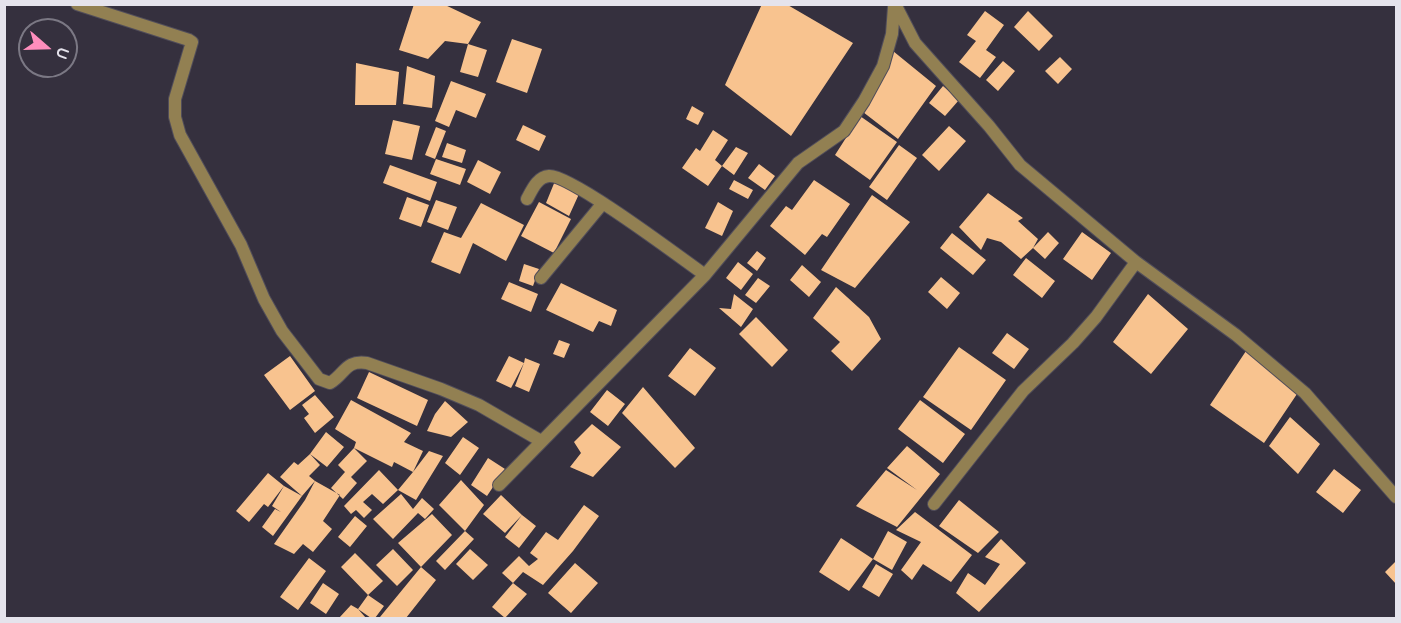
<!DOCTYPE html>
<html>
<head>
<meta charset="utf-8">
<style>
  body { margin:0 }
  #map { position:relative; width:1401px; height:623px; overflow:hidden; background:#35303e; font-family:Quicksand,sans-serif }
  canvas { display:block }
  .frame { position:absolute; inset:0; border:6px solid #e5e3ec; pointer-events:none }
  .north { position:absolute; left:18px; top:18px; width:60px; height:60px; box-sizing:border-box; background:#35303e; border:2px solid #7b7884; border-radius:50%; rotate:110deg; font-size:16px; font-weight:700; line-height:24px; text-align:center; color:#e5e3ec }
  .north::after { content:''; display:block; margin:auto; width:21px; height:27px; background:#fe8ebd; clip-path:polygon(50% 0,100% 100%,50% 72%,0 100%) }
</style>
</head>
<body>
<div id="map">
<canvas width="1401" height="623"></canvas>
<div class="frame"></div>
<div class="north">U</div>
</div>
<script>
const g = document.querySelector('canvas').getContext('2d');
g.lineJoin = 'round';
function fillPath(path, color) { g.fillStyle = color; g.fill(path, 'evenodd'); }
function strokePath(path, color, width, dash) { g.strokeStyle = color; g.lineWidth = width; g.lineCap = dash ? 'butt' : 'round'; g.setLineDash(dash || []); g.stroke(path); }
fillPath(new Path2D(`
  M414 4H443L481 22 468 44 445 41 428 59 399 50Z
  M762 4H786L853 43 791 136 725 85Z
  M985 11 1004 25 986 50 996 57 980 78 959 62 976 41 967 35Z
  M1028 11 1053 36 1039 51 1014 27Z
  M512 39 542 49 527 93 496 82Z
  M468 44 487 50 478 77 460 72Z
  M893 51 936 86 898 139 863 112Z
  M1060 57 1072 69 1058 84 1045 71Z
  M1003 61 1015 71 998 91 986 80Z
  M356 63 399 72 396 105H355Z
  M407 66 435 76 432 108 403 104Z
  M451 81 486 94 476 118 456 110 449 127 435 121Z
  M943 86 959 100 945 116 929 103Z
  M692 106 704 113 698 125 686 119Z
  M860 116 897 142 870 180 835 155Z
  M393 120 420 126 412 160 385 154Z
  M523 125 546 136 539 151 516 140Z
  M949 126 966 141 939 171 922 155Z
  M436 127 446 131 435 159 425 155Z
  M713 130 728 140 715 160 722 166 708 186 682 168 696 148 700 151Z
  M447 143 466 150 462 163 442 157Z
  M899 145 917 158 887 200 869 187Z
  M736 147 748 153 734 175 722 166Z
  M436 159 466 169 460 185 430 174Z
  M478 160 501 172 490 194 467 182Z
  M759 164 775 176 765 190 748 178Z
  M390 165 437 182 430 201 383 183Z
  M734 180 753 190 748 199 729 189Z
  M814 180 850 204 827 237 822 234 805 255 770 226 786 206 792 210Z
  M555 181 579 194 569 216 546 203Z
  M988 193 1023 218 1018 221 1038 239 1033 248 1048 232 1059 243 1045 259 1033 248 1021 259 1001 242 987 238 981 250 959 227Z
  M872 195 910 222 855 288 821 270Z
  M407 197 429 205 421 227 399 219Z
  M436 200 457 207 448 230 427 222Z
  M539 202 571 219 554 253 521 236Z
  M718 202 733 211 722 236 705 228Z
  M481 203 524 225 506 261 473 243 460 274 431 262 444 232 461 238Z
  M1082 232 1111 253 1092 280 1063 259Z
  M952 233 986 260 973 275 940 248Z
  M757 251 766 258 757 271 747 263Z
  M1026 258 1055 281 1042 298 1013 275Z
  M738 262 753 274 741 290 726 278Z
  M524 264 539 269 533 286 519 281Z
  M802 265 821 282 809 297 790 280Z
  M941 277 960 293 947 309 928 292Z
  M758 278 770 286 756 303 745 295Z
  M509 282 538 294 531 312 501 299Z
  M561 283 617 310 611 326 599 321 593 332 546 310Z
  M836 287 869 317 881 339 852 371 831 351 840 342 813 318Z
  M734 294 753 309 741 327 719 308 731 309Z
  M1148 294 1188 329 1151 374 1113 342Z
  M756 317 788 350 772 367 739 334Z
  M1007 333 1029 349 1014 369 992 353Z
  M559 340 570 344 564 358 553 354Z
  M959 347 1006 380 971 430 923 397Z
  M690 348 716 368 695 396 668 376Z
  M1246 351 1297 394 1264 443 1210 405Z
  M290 356 315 391 290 410 264 375Z
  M509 356 524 363 525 358 540 364 529 392 515 386 524 363 511 388 496 381Z
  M369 372 428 400 417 426 357 398Z
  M643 387 695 448 675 468 622 413Z
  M607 390 625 404 608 426 590 412Z
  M315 395 334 417 315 433 304 418 309 414 302 405Z
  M351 400 411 433 404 442 423 451 413 472 429 451 443 456 416 500 398 490 413 472 394 462 392 467 354 448 367 461 351 477 357 483 343 499 331 488 345 472 338 465 354 448 356 442 335 429Z
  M920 400 965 434 943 463 898 429Z
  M445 401 468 422 451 437 427 431 435 414Z
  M1290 417 1320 444 1298 474 1269 446Z
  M592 424 621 447 593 477 570 467 581 453 574 442Z
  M326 432 344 447 327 467 310 454Z
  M463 437 479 448 460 475 445 463Z
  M907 446 940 474 897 527 856 506 886 470 917 490 887 468Z
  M310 454 320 465 309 476 315 481 302 496 280 477 294 462 298 465Z
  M488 458 505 469 487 496 471 485Z
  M1334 469 1361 490 1343 513 1316 492Z
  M379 470 398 490 383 504 372 494 363 502 372 510 364 518 356 510 351 514 344 506Z
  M268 473 284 486 268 507 264 504 249 522 236 511Z
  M461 480 484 505 465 531 439 505Z
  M315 481 340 495 323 521 332 529 313 552 303 544 294 554 274 544 305 500Z
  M284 486 302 496 273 536 262 527 275 509 281 512 272 506Z
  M401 494 413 509 422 498 434 509 425 519 418 513 393 539 373 519Z
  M501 495 522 515 505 533 483 514Z
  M959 500 999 532 978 553 939 526Z
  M584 505 599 516 573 551 543 585 523 572 513 583 502 573 519 556 529 566 538 559 530 553 546 532 558 540Z
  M915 512 972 555 951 582 923 564 912 580 901 570 921 542 896 530Z
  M432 514 452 535 421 567 398 543Z
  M522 515 536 526 519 548 505 537Z
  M355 516 367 526 350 547 338 537Z
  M465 531 474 539 445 570 436 561Z
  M888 531 907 542 892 570 873 559Z
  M841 538 873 559 849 591 819 572Z
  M1001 539 1026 563 979 612 956 593 968 573 985 585 1000 564 985 557Z
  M393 549 413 570 397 586 376 565Z
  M470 549 488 565 473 580 456 564Z
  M355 553 383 581 368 595 384 606 375 618H371L358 609 368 595 341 567Z
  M309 558 326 571 298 610 280 597Z
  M1396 561V584L1385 572Z
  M575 563 598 583 571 613 548 593Z
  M876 564 893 574 879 597 862 587Z
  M421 567 436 580 406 618H382L380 617Z
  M323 583 339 594 326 614 310 603Z
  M513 583 527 594 505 618 492 607Z
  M351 605 358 609 366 618H339Z`), '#f8c38f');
const street = new Path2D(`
  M77 4 189 40 192 42 175 99V117L180 135 241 245 264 299 282 331 319 379 330 383C346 373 345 360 367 363L441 389 479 405 541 441
  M895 4 915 43 989 126 1020 165 1136 262 1236 335 1305 393 1396 497
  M527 199C532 190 537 177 549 176 570 174 681 258 705 275
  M541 278 603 203
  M499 485 705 275 798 163 844 131 864 101 883 66 892 34 894 7
  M934 504 1023 391 1073 343 1096 317 1136 262`);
strokePath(street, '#514d5a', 14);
strokePath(street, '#928052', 12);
</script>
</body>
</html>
